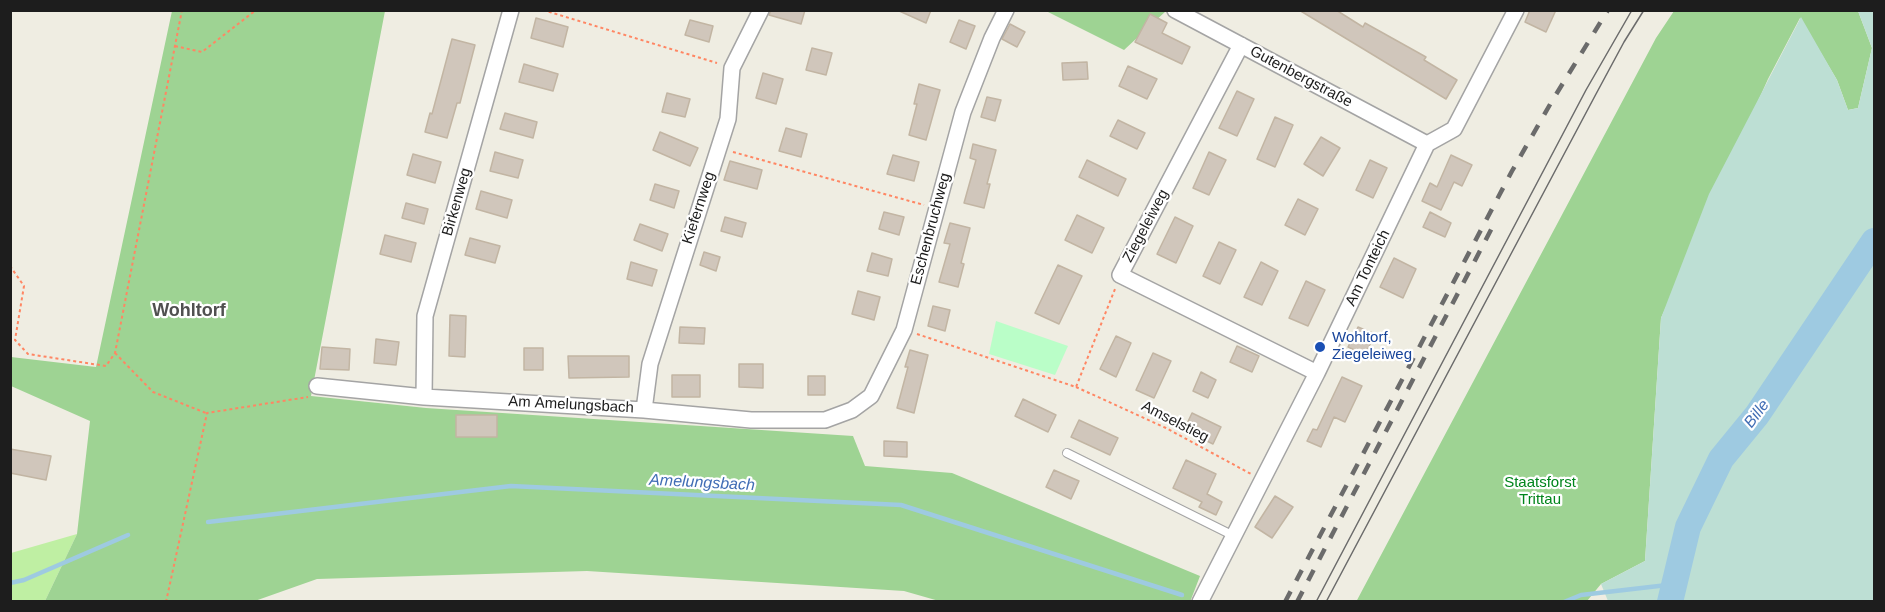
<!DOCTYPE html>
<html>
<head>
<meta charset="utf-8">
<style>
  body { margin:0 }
  #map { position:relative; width:1885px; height:612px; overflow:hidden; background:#efede2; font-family:Arial,sans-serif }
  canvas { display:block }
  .frame { position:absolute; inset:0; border:12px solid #1d1d1d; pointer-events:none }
</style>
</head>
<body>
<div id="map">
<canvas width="1885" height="612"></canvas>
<div class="frame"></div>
</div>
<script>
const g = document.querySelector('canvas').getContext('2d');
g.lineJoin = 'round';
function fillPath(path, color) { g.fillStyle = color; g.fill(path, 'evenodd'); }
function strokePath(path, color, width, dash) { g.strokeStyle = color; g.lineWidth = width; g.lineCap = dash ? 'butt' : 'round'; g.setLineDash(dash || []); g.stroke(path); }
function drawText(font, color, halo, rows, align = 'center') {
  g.font = font + ' Arial,sans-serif'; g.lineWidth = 4.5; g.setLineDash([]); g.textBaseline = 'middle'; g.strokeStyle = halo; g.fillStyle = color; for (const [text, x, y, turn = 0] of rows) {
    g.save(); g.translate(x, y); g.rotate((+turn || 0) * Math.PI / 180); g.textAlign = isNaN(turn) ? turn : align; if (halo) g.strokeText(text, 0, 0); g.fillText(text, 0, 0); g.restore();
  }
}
fillPath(new Path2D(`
  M77 534 45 601 11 602V553Z`), '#bfefa3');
fillPath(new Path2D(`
  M172 11H385L311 396 426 408 853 436 865 466 952 473 1200 576 1190 602 939 601 904 591 587 571 317 579 252 602 45 601 77 534 90 421 11 386V357L96 367Z
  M1046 11H1166L1124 50Z
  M1674 11H1858L1872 48 1858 108 1848 110 1837 80 1800 18 1768 79 1661 318 1645 561 1601 584 1587 601 1356 602 1656 38Z`), '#9ed393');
fillPath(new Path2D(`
  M1858 11H1874V601H1608L1601 584 1645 561 1661 318 1709 194 1801 17 1837 80 1848 110 1858 108 1872 48Z`), '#bddfd4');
fillPath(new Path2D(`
  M996 321 1068 346 1055 375 989 354Z`), '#bafec8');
strokePath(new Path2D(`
  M208 522 511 486 901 505 1182 595
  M10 583 24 580 128 535
  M1564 602 1581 595 1676 584`), '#9ecae1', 4.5);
strokePath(new Path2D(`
  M1670 602 1688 527 1721 459 1757 415 1874 241`), '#9ecae1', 26);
const building = new Path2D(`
  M771 10H805L801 24 769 15Z
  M897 10H931L926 23Z
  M1299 10H1336L1363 27 1365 23 1426 57 1424 60 1457 80 1446 99Z
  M1530 10H1556L1546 32 1525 22Z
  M1150 14 1167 23 1162 33 1190 47 1182 64 1135 42Z
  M536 18 568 27 563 47 531 38Z
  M690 20 713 26 709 42 685 35Z
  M959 20 975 26 966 49 950 42Z
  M1010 24 1025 32 1017 47 1002 39Z
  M452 39 475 45 460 103H457L447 138 425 132 430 113 432 114Z
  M812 48 832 53 826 75 806 70Z
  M1087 62 1088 79 1063 80 1062 63Z
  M524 64 558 74 553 91 519 82Z
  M1128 66 1157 79 1147 99 1119 86Z
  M763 73 783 79 776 104 756 98Z
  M919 84 940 90 926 140 909 135 917 104H914Z
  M1237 91 1254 99 1237 136 1219 128Z
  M667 93 690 99 685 117 662 112Z
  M987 97 1001 100 995 121 981 117Z
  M505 113 537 122 533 138 500 129Z
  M1275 117 1293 125 1275 167 1257 159Z
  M1118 120 1145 133 1137 149 1110 136Z
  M786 128 807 134 801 157 779 151Z
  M660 132 698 148 690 166 653 150Z
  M1321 137 1340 148 1323 176 1304 164Z
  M973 144 996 150 987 184H990L984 208 964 203 976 160 970 158Z
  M495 152 523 160 518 178 490 171Z
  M1209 152 1226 160 1209 195 1193 188Z
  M413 154 441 162 435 183 407 175Z
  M893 155 919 162 914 181 887 174Z
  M1451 155 1472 165 1462 186 1454 182 1441 210 1422 201 1430 183 1437 187Z
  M1087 160 1126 179 1118 196 1079 177Z
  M1370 160 1387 168 1373 198 1356 190Z
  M730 161 762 170 757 189 724 180Z
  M655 184 679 191 674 208 650 200Z
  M481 191 512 200 507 218 476 209Z
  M1298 199 1318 209 1305 235 1285 225Z
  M406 203 428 209 424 224 402 218Z
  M884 212 904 217 899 235 879 229Z
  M1430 212 1451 223 1445 237 1423 227Z
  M1077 215 1104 228 1092 253 1065 240Z
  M725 217 746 223 742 237 721 231Z
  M1175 217 1193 226 1176 263 1157 254Z
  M950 223 970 228 961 263 964 264 958 287 939 282 950 244 944 243Z
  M640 224 668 234 662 251 634 240Z
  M385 235 416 243 411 262 380 254Z
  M470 238 500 246 495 263 465 255Z
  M1219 242 1236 250 1220 284 1203 276Z
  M704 252 720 257 716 271 700 265Z
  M872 253 892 259 888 276 867 271Z
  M1394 258 1416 269 1403 298 1380 287Z
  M631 262 657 270 652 286 627 279Z
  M1261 262 1278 271 1262 305 1244 297Z
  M1058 265 1082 276 1059 324 1035 313Z
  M1306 281 1325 290 1308 326 1289 318Z
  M858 291 880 297 874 320 852 314Z
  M933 306 950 310 945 331 928 326Z
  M450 315 466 316 465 357 449 356Z
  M680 327 705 328 704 344 679 343Z
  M1358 327 1375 334 1365 355 1348 347Z
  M1116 336 1131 343 1116 377 1100 369Z
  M376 339 399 342 396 365 374 363Z
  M1237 346 1259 356 1252 372 1230 362Z
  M322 347 350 349 349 370 320 369Z
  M524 348H543V370H524Z
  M910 350 928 355 914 413 897 408 908 367H905Z
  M1153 353 1171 361 1154 398 1136 390Z
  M568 356H629V377L569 378Z
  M739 364H763V388L739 387Z
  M1201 372 1216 380 1208 398 1193 391Z
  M672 375H700V397H672Z
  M808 376H825V395H808Z
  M1342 377 1362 386 1345 422 1334 417 1321 447 1307 441 1313 429 1317 430Z
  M1023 399 1056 415 1048 432 1015 416Z
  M1192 413 1221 427 1213 444 1184 430Z
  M456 415H497V437H456Z
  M1079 420 1118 438 1110 455 1071 437Z
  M884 441 907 442V457L884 456Z
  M10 449 51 456 46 480 10 473Z
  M1186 460 1216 474 1207 494 1222 502 1216 515 1199 507 1202 502 1173 488Z
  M1054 470 1079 481 1071 499 1046 487Z
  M1275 496 1293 507 1272 538 1255 527Z`);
fillPath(building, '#d0c6bb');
strokePath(building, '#c2b5a3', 1.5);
const service = new Path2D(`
  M1067 453 1234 536`);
const minor = new Path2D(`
  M1175 10 1427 144
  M1241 45 1120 275 1317 373
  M317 386 424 397 644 410 751 420H825L852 410 871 396 904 330 963 112 992 38 1006 10
  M424 397 425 316 511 10
  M644 410 650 364 728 119 732 68 761 10
  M1200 602 1317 373 1427 144 1454 129 1516 10`);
strokePath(service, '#a4a4a4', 10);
strokePath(minor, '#a4a4a4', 18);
strokePath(new Path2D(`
  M543 10 717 63
  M175 46 202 52 256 10
  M733 152 924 205
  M10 266 24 286 15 340 28 354 106 366 115 353 182 10
  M917 334 1076 387 1115 289
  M115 353 153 392 206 413
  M1076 387 1166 428 1251 474
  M166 602 207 413 308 397`), '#ff8663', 2, [3, 3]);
strokePath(service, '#fff', 8);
strokePath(minor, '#fff', 15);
strokePath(new Path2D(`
  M1316 602 1586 90 1632 10
  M1326 602 1596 94 1624 42 1644 10`), '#6b6b6b', 1.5);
strokePath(new Path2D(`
  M1285 602 1512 171 1552 101 1608 10
  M1297 602 1494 224`), '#6b6b6b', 4.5, [12, 12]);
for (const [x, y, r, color] of [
  [1320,347,6,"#1a4fb4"]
]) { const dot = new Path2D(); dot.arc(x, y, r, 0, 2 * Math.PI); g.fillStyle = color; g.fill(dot); strokePath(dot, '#fff', 2); }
drawText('15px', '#1d1d1d', '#fff', [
  ["Gutenbergstraße",1301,77,28],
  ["Birkenweg",457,202,-74],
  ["Kiefernweg",699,208,-72],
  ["Ziegeleiweg",1146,226,-62],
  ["Eschenbruchweg",931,229,-75],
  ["Am Tonteich",1368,268,-64],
  ["Am Amelungsbach",571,405,3],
  ["Amselstieg",1175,422,27]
]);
drawText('15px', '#164399', '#fff', [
  ["Wohltorf,",1332,338],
  ["Ziegeleiweg",1332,355]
], 'left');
drawText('15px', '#01851c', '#fff', [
  ["Staatsforst",1540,483],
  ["Trittau",1540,500]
]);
drawText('italic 16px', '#416db5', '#fff', [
  ["Bille",1757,414,-53],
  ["Amelungsbach",702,483,3]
]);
drawText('bold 18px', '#505050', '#fff', [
  ["Wohltorf",189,311]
]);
</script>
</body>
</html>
